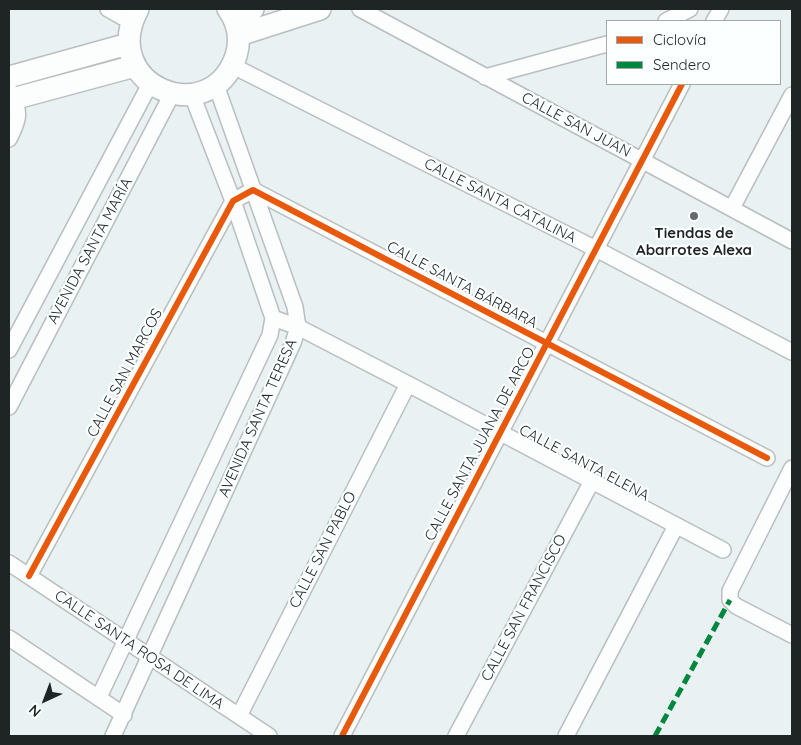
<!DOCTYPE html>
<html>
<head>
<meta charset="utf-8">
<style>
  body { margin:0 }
  #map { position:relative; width:801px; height:745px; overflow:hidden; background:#eaf1f2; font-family:Quicksand,sans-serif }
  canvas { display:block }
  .frame { position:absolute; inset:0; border:10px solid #1f2425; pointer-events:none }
  .legend { position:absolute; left:606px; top:20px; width:175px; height:65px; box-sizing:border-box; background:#fcffff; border:1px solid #a4a7a8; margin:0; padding:6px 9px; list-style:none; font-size:15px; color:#1f2425 }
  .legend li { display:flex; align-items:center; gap:10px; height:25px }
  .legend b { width:25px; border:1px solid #a4a7a8 }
  .north { position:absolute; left:20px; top:675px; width:50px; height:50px; -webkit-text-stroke:4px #fcffff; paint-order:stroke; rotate:223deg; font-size:14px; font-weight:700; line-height:20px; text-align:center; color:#1f2425 }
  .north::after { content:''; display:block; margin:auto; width:18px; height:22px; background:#1f2425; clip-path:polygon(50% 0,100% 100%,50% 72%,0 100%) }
</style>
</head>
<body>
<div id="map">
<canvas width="801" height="745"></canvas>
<div class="frame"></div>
<ul class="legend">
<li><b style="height:6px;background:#e8590c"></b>Ciclovía</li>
<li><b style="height:6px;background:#00873e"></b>Sendero</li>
</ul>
<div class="north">N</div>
</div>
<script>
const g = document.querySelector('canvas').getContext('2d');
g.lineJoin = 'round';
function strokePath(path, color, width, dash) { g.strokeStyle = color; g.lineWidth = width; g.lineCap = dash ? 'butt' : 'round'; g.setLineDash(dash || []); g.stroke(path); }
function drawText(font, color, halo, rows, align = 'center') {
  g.font = font + ' Quicksand,sans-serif'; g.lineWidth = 4.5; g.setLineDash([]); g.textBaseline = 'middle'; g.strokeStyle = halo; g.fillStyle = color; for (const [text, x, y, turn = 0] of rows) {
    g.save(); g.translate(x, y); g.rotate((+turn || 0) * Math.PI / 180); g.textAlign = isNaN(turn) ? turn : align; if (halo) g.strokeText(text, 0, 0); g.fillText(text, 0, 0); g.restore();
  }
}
const street = new Path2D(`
  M108 9 131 22
  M360 9 792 241
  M666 21 690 9
  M714 21 721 9
  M233 66 596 249 792 352
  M485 77 607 44
  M9 139C20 118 21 111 9 90
  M732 208 792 95
  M273 318 298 327 408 384 723 550
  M9 350 150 84
  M9 407 172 94
  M792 468 730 591V600L736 606 792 635
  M9 563 269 736
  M29 576 233 201 253 190 767 458
  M9 638 124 715
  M99 697 270 335 273 318 233 201 192 95
  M239 716 408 384
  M113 736 293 343 298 327 295 307 216 85
  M342 736 682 84
  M456 736 592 481
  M566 736 676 526`);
const secondary = new Path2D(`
  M138 9C97 85 210 132 236 56 241 40 238 23 228 9
  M233 15 253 9
  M239 35 320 9
  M9 77 128 44
  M9 100 135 66`);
strokePath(street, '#b9bebf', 18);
strokePath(secondary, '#b9bebf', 24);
strokePath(street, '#fcfdfd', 15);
strokePath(secondary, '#fcfdfd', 21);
strokePath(new Path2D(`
  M655 736 730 600`), '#00873e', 5, [10, 5]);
strokePath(new Path2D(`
  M29 576 233 201 253 190 767 458
  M342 736 682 84`), '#e8590c', 6);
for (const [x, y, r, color] of [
  [694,216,5,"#666c6d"]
]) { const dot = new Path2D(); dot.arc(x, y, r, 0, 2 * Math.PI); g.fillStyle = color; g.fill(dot); strokePath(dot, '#fcffff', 2); }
drawText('15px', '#1f2425', '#fcffff', [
  ["CALLE SAN JUAN",576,125,28],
  ["CALLE SANTA CATALINA",500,201,27],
  ["AVENIDA SANTA MARÍA",90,251,-62],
  ["CALLE SANTA BÁRBARA",462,285,28],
  ["CALLE SAN MARCOS",125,373,-62],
  ["AVENIDA SANTA TERESA",258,418,-66],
  ["CALLE SANTA JUANA DE ARCO",480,444,-62],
  ["CALLE SANTA ELENA",584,463,28],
  ["CALLE SAN PABLO",323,550,-63],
  ["CALLE SAN FRANCISCO",524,608,-62],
  ["CALLE SANTA ROSA DE LIMA",139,650,34]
]);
drawText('bold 15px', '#1f2425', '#fcffff', [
  ["Tiendas de",694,233],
  ["Abarrotes Alexa",694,250]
]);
</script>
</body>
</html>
